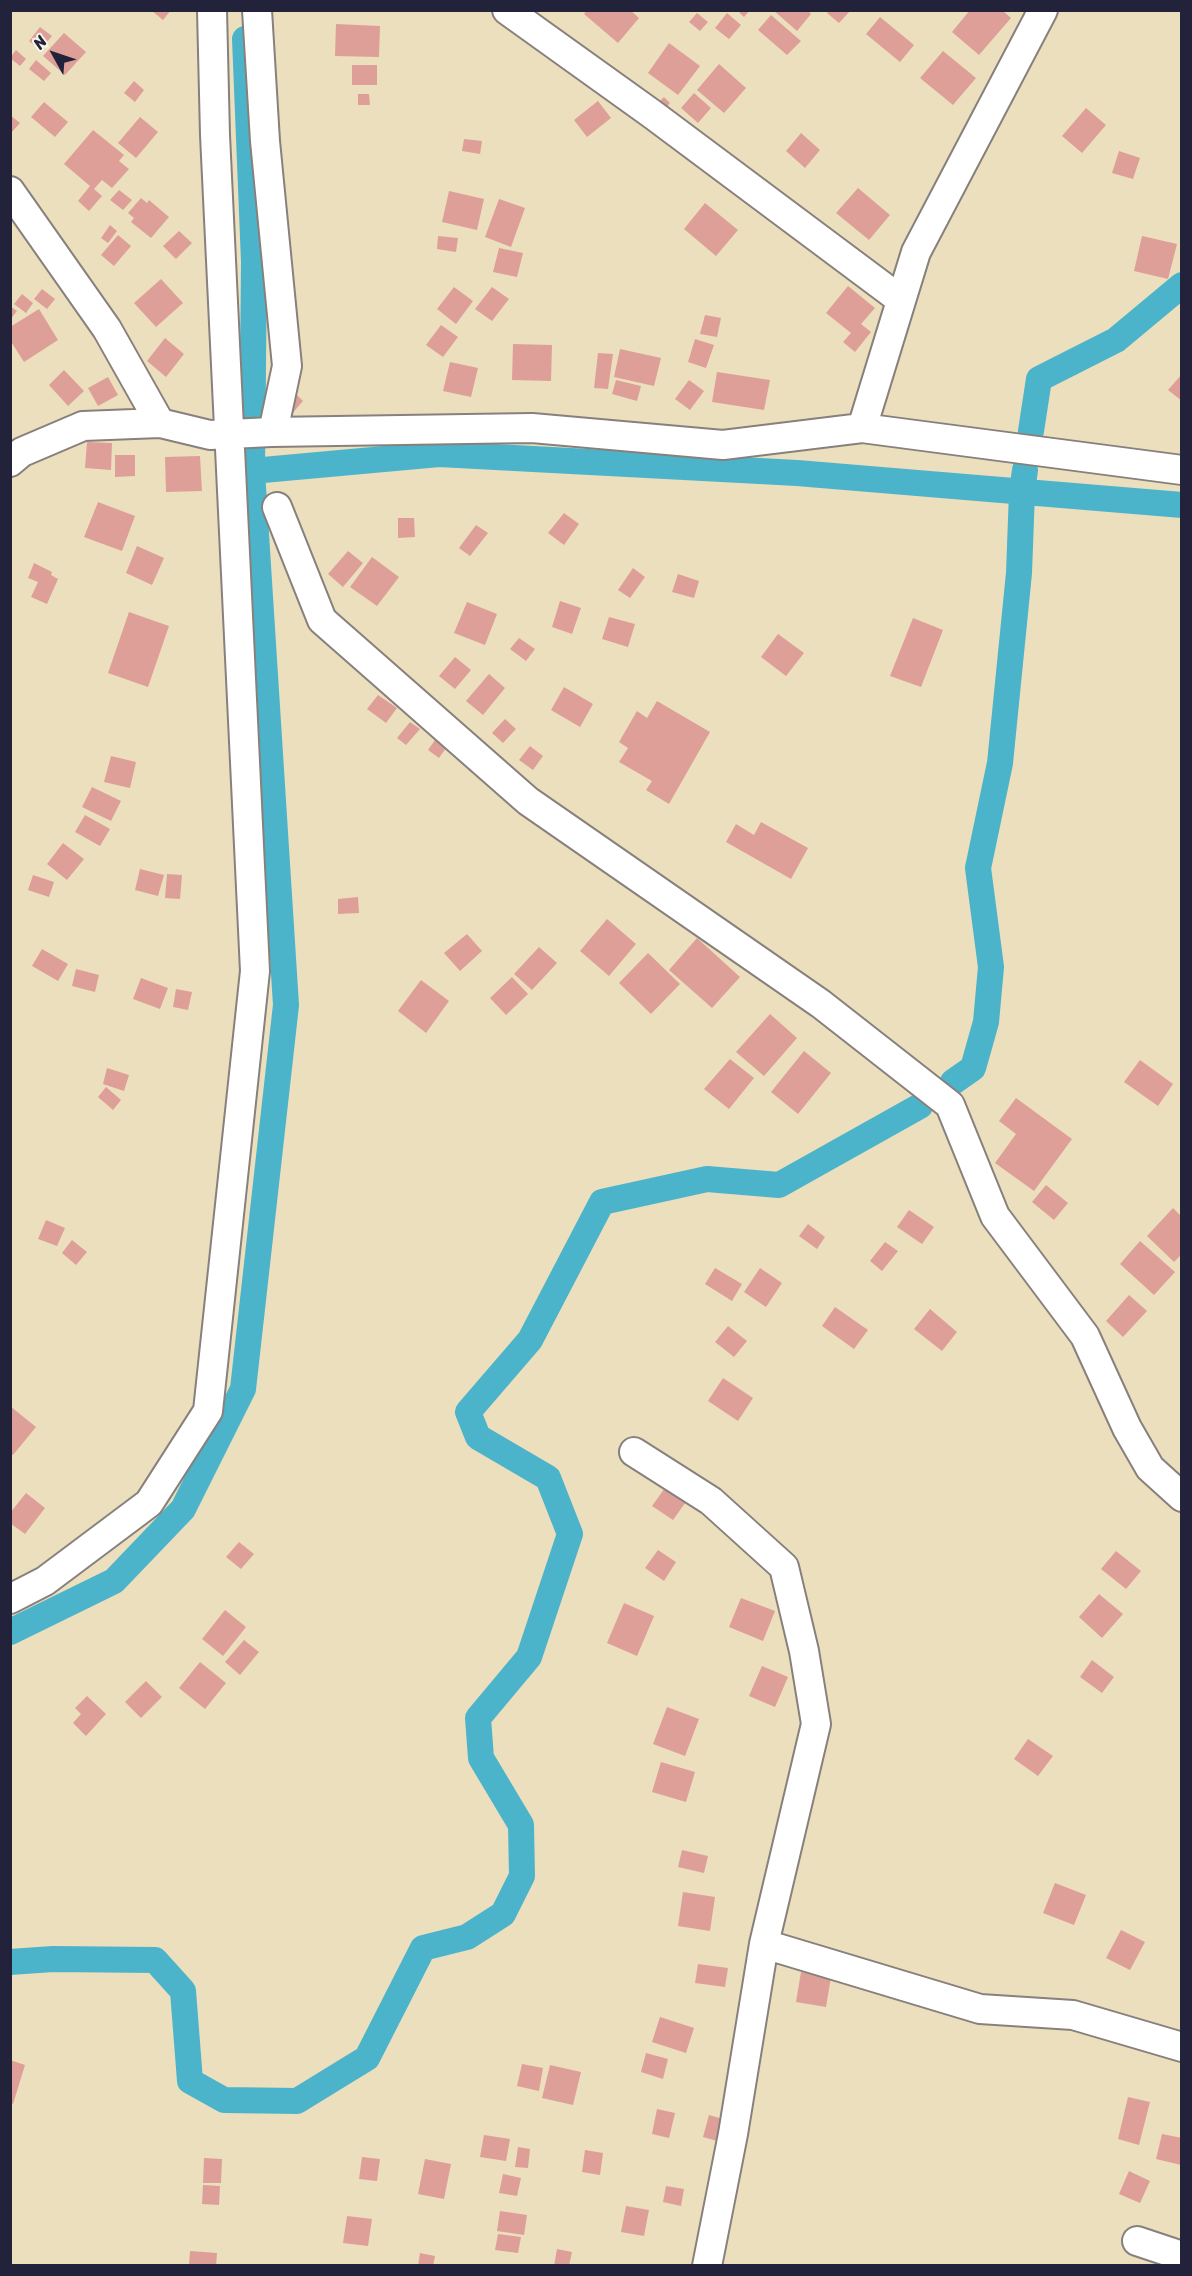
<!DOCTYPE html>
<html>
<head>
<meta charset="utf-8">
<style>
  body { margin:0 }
  #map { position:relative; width:1192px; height:2276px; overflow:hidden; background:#ecdfbd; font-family:Sriracha,sans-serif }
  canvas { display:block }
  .frame { position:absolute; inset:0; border:12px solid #22223b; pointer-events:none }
  .north { position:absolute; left:24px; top:24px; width:60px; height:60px; -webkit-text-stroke:4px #f7f3e8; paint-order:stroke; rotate:310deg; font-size:16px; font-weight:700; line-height:24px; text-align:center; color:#22223b }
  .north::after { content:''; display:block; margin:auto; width:21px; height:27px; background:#22223b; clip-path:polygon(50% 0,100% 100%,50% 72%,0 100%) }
</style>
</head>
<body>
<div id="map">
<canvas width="1192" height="2276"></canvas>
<div class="frame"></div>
<div class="north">N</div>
</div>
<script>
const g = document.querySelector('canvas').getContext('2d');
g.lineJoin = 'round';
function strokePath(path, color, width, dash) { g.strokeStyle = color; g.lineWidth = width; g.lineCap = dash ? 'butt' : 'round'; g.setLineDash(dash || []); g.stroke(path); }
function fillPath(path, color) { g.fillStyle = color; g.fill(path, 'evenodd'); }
strokePath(new Path2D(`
  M1031 431 1039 379 1116 340 1182 285
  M252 471 439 454 797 473 1182 505
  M953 1082 973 1068 986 1022 991 967 978 868 1000 763 1019 573 1022 492 1025 470
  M10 1632 114 1581 183 1509 243 1389 286 1005 252 471 254 262 245 39
  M10 1962 53 1959 155 1960 183 1991 190 2081 224 2100 297 2101 367 2058 423 1948 467 1937 503 1914 522 1876 521 1825 481 1758 478 1718 529 1657 570 1534 548 1478 478 1437 468 1412 530 1340 602 1202 707 1179 779 1185 920 1106`), '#4cb4ca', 26);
fillPath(new Path2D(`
  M151 10H171L163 20Z
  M587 10H630L639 18 618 43 584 14Z
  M737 10H750L744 17Z
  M773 10H807L811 14 797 31Z
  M829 10H851L839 23 827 13Z
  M970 10H1002L1011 18 979 55 952 32Z
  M697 13 708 22 700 31 689 22Z
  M727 13 741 25 729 39 715 28Z
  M771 15 801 41 787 55 758 30Z
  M880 17 914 45 900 62 866 34Z
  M336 24 380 26 379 57 335 56Z
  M40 27 52 36 40 50 29 41Z
  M64 33 86 52 65 75 43 56Z
  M669 43 700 66 678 95 648 73Z
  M16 50 26 59 20 66 10 58Z
  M943 51 976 78 953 105 920 78Z
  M36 60 51 73 44 81 29 69Z
  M719 64 746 88 724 113 697 90Z
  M352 65H377V85H352Z
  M134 81 144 90 135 102 124 93Z
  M694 93 711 108 698 123 681 108Z
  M358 94H369L370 105H358Z
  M664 97 670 103 665 109 658 103Z
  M598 101 611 118 587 137 574 120Z
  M44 102 68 122 55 137 31 117Z
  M1086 108 1106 125 1082 153 1062 136Z
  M10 115 20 123 10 134Z
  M140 117 158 132 136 158 118 143Z
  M93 130 124 155 119 161 129 169 112 188 102 180 94 189 102 196 89 211 78 201 90 186 64 164Z
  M801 133 820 150 805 168 786 151Z
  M464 139 482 141 480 154 462 151Z
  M1119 151 1140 158 1133 179 1112 173Z
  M858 188 890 215 869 240 836 213Z
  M119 190 132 200 123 210 110 200Z
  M449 191 484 199 477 230 442 222Z
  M141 198 147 203 149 200 169 217 151 238 131 222 134 218 128 213Z
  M499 199 525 208 511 247 485 237Z
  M705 203 738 230 716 256 684 229Z
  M110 225 117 231 108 243 101 238Z
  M179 231 192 243 176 259 163 246Z
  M118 235 131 246 114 266 101 255Z
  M438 236 458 238 456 252 437 249Z
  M1142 236 1177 244 1168 279 1134 271Z
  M499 248 523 253 517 277 493 272Z
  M161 279 183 303 156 327 134 303Z
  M848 286 875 308 861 324 871 332 855 352 843 342 851 333 826 313Z
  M454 287 473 301 456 324 437 309Z
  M492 287 509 299 492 321 475 309Z
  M42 289 55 299 47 309 34 299Z
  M22 294 33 303 26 313 14 304Z
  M10 306 17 311 10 320Z
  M39 309 58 340 24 362 10 340V327Z
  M705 315 721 318 717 337 700 334Z
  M441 325 458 337 443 357 426 345Z
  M165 338 184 354 166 377 147 361Z
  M695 339 714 345 706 368 688 362Z
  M513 344 552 345 551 381 512 380Z
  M620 349 661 358 654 386 614 377Z
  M598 353 613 354 608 389 594 388Z
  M450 362 478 368 471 397 443 391Z
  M64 370 84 391 68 406 49 385Z
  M717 372 770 380 764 410 712 402Z
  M1182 374V401L1168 390Z
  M108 377 118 395 98 406 88 388Z
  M616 380 641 386 637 401 612 394Z
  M689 380 704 391 690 410 675 399Z
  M297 395 303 401 290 416 283 410Z
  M87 442 112 443 111 470 85 468Z
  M115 455H135V476L115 477Z
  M200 456 202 491 166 492 165 457Z
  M98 502 135 516 122 551 84 537Z
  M564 513 579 524 564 545 548 533Z
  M398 518H414L415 537 398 538Z
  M476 525 488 533 470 556 459 548Z
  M137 546 164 558 152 585 126 573Z
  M348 551 363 563 343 587 328 574Z
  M372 557 399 577 377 606 350 587Z
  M34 563 52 572 51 575 58 579 47 604 31 597 38 582 28 578Z
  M633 568 645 577 630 598 618 590Z
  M678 574 699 581 694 598 672 592Z
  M560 601 581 608 572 634 552 627Z
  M467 602 497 614 485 645 454 633Z
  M129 612 169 626 148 687 108 673Z
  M609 617 635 624 628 647 602 639Z
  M913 618 943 630 921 687 890 676Z
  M778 634 804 653 786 676 761 657Z
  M519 638 535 649 526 661 510 649Z
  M455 657 471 670 455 689 439 676Z
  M489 674 505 688 483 715 466 701Z
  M564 687 593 704 580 727 551 710Z
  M378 695 397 708 386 723 367 709Z
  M657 701 710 732 669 804 646 790 652 781 619 762 628 748 619 742 637 711 647 718Z
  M505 719 516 729 503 743 492 733Z
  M410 722 420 729 406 745 397 738Z
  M435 740 446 748 439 758 428 750Z
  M530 746 543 756 533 770 519 760Z
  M111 756 136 762 130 788 104 782Z
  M92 787 121 801 111 821 82 807Z
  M85 815 110 829 100 846 75 832Z
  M761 822 808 848 791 879 726 842 736 824 754 835Z
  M63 843 84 859 67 880 47 864Z
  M140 869 164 875 158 896 135 890Z
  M167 874 182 875 180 899 165 898Z
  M33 875 54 882 49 897 28 890Z
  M358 897 359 913 338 914V899Z
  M607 919 636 944 609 976 580 951Z
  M467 934 482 951 460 971 444 953Z
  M697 938 740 977 712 1008 669 970Z
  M539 947 557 963 532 990 514 974Z
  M42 949 68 964 58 981 32 966Z
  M648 953 680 984 651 1014 619 983Z
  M76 969 99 975 95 992 72 986Z
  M512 977 528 994 506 1015 490 998Z
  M141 978 168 988 160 1009 133 999Z
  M421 980 449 1001 426 1033 398 1011Z
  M176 989 192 992 188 1010 173 1007Z
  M770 1014 797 1038 764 1076 736 1052Z
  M804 1051 831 1073 798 1114 771 1092Z
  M730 1059 754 1078 729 1109 704 1089Z
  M1140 1060 1173 1084 1158 1106 1124 1082Z
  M107 1068 129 1075 124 1091 103 1084Z
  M106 1087 121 1100 113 1110 98 1097Z
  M1016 1098 1072 1139 1034 1191 995 1163 1016 1134 999 1121Z
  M1046 1185 1068 1203 1054 1220 1032 1202Z
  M1173 1208 1182 1217V1254L1174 1262 1147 1236Z
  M909 1210 934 1227 922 1244 897 1227Z
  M46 1220 65 1228 57 1246 38 1239Z
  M808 1224 825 1237 817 1249 799 1236Z
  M72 1240 87 1252 76 1265 62 1253Z
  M1140 1241 1175 1272 1154 1295 1120 1264Z
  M885 1242 898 1251 882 1271 870 1261Z
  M715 1268 742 1284 732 1301 705 1284Z
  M760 1268 782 1283 766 1307 744 1292Z
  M1129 1295 1147 1311 1123 1337 1106 1321Z
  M835 1307 868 1330 854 1349 822 1326Z
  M930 1309 957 1332 942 1351 914 1329Z
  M728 1326 747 1341 734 1357 715 1342Z
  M723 1378 753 1398 738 1421 708 1401Z
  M10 1406 36 1427 13 1455 10 1453Z
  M667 1485 688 1499 673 1520 652 1506Z
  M26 1493 45 1508 25 1534 10 1523V1513Z
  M239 1542 254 1554 241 1569 226 1557Z
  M658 1550 676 1562 664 1581 645 1568Z
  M1116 1551 1141 1571 1126 1589 1101 1569Z
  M1099 1594 1123 1614 1102 1638 1079 1617Z
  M741 1598 775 1611 763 1641 729 1627Z
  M624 1603 654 1616 637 1656 607 1643Z
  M225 1610 246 1627 223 1656 202 1639Z
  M244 1640 259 1652 240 1675 225 1662Z
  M1092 1660 1114 1677 1102 1693 1080 1677Z
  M200 1662 226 1683 205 1709 179 1688Z
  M762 1666 788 1677 775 1707 749 1696Z
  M146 1681 162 1697 141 1718 125 1702Z
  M87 1696 106 1714 86 1736 73 1723 81 1714 75 1708Z
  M667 1707 699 1719 685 1756 653 1744Z
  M1028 1739 1053 1756 1038 1776 1014 1759Z
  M661 1762 695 1772 686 1802 652 1792Z
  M682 1850 708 1856 704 1873 678 1867Z
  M1055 1883 1086 1895 1074 1925 1043 1913Z
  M683 1892 715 1897 710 1931 678 1926Z
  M1121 1930 1145 1942 1130 1970 1106 1958Z
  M698 1964 728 1968 725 1987 695 1983Z
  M801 1972 831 1977 826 2007 796 2002Z
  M660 2017 694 2028 686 2053 652 2042Z
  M646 2053 668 2059 663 2079 641 2072Z
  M10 2060 25 2065 13 2104 10 2103Z
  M522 2064 543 2068 539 2091 517 2086Z
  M550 2065 581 2072 573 2105 542 2098Z
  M1128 2097 1150 2102 1139 2145 1118 2139Z
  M657 2109 675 2113 669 2138 652 2134Z
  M709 2115 730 2121 724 2143 703 2137Z
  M1162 2134 1182 2138 1181 2165 1156 2159Z
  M484 2135 510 2139 506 2161 480 2157Z
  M518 2147 530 2149 528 2168 515 2167Z
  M585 2150 603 2153 600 2175 582 2172Z
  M362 2157 380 2159 377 2181 359 2179Z
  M204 2158 222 2159 221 2183H203Z
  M425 2159 451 2164 444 2199 418 2194Z
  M1129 2171 1150 2181 1140 2203 1119 2194Z
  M503 2174 521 2178 517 2196 499 2193Z
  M203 2185 220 2186 219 2205 202 2204Z
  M666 2186 684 2189 681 2206 663 2202Z
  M626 2206 649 2210 644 2236 621 2232Z
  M500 2211 527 2215 524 2235 497 2231Z
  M347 2216 372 2219 368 2246 343 2243Z
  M498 2234 521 2237 518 2253 495 2250Z
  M557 2249 572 2252 569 2266H554Z
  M190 2251 217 2253 216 2266H189Z
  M420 2253 435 2256 433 2266H418Z`), '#de9f99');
const minor = new Path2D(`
  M257 10 265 141 287 366 273 432
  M507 10 652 114 901 300
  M10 191 107 329 160 423
  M862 428 916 252 1043 10
  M10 462 22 452 83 426 160 423 210 435 271 432 532 428 723 445 862 428 1182 470
  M277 507 322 620 528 801 821 1004 950 1105 995 1216 1085 1336 1127 1428 1150 1468 1182 1497
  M634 1452 711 1501 784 1567 804 1651 816 1724 764 1944 733 2134 707 2266
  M10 1599 45 1581 149 1503 208 1411 255 971 215 135 212 10
  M764 1944 980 2009 1073 2015 1182 2047
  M1137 2241 1182 2256`);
strokePath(minor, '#87807c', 32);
strokePath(minor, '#fff', 28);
</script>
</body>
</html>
